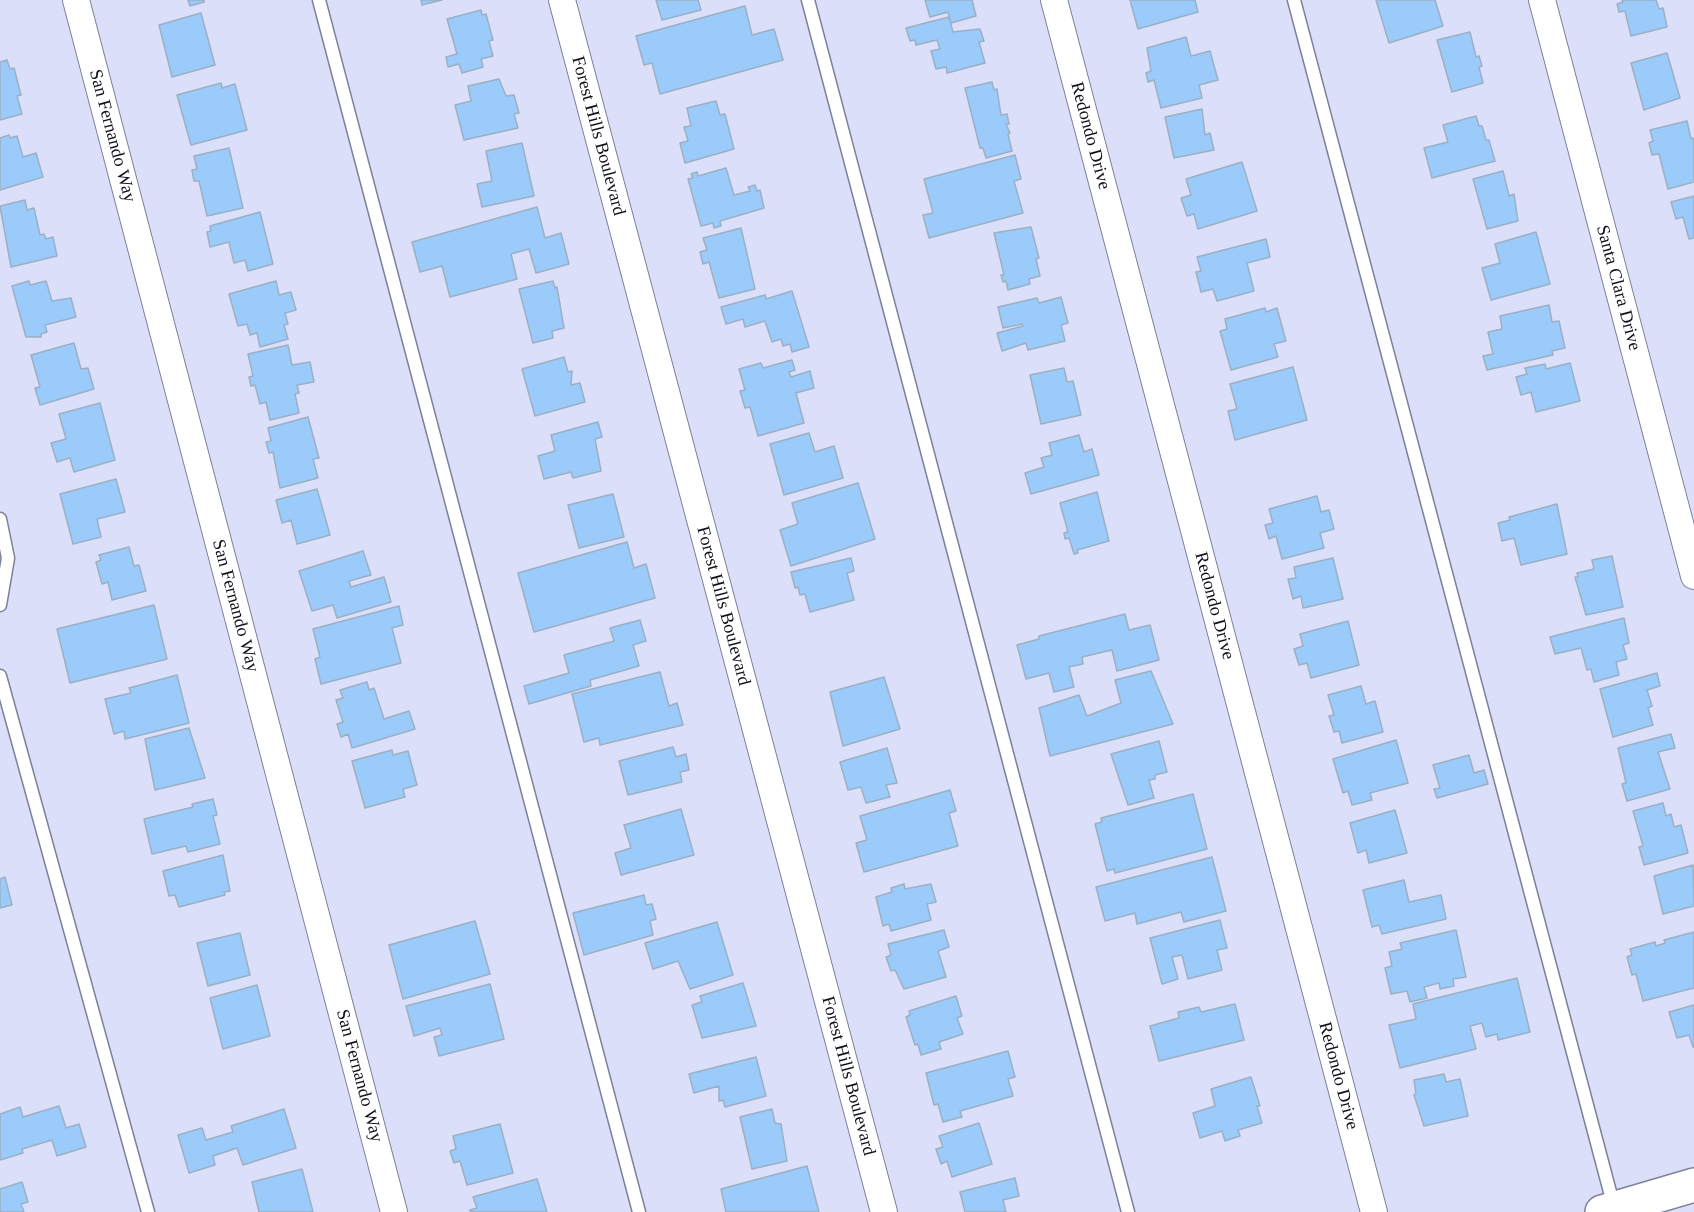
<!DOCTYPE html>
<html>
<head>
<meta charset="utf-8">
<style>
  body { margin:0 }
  canvas { display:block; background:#dbdffa }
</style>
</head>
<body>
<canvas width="1694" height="1212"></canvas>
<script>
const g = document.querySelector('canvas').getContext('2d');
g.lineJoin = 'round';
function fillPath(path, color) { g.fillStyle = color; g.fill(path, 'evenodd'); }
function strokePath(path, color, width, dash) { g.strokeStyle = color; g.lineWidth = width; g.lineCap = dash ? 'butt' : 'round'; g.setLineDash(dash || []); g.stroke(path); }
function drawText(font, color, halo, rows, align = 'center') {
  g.font = font + ' "Times New Roman",serif'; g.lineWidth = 4.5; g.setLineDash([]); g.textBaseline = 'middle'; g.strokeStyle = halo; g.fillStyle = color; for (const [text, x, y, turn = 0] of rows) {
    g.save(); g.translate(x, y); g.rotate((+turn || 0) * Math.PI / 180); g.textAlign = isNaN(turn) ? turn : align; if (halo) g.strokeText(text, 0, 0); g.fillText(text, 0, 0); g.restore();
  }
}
const building = new Path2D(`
  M188 0H204V2L190 6Z
  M421 0H442L422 5Z
  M656 0H698L701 10 662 20Z
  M925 0H972L976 16 951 23 948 12 930 17Z
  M1130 0H1195L1198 12 1138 29Z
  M1376 0H1435L1443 26 1389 43Z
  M1622 0H1656L1659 9 1663 8 1667 27 1631 36 1625 11 1619 12 1617 4 1623 2Z
  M745 6 752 35 774 29 783 60 660 94 652 63 644 65 636 36Z
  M481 10 482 15 486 14 493 40 489 41 493 56 481 59 483 67 462 73 459 64 448 67 446 57 457 54 447 19Z
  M201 13 215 65 172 77 159 25Z
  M949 17 953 32 980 29 984 41 979 42 985 63 947 73 946 67 936 69 931 51 940 49 937 40 916 45 915 40 910 41 906 28Z
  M1470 32 1476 57 1479 56 1482 66 1479 67 1483 83 1452 92 1437 40Z
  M1186 37 1191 56 1210 51 1218 80 1199 85 1202 98 1161 108 1154 80 1148 82 1146 73 1151 71 1147 48Z
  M1667 53 1680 98 1644 110 1631 63Z
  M7 60 10 69 14 68 21 95 17 96 22 114 0 120V62Z
  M499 79 506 96 514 95 519 113 514 114 518 128 464 140 455 105 471 101 468 86Z
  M992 82 994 90 997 89 1001 115 1007 114 1009 124H1006L1010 133 1008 134 1012 151 986 158 983 148H980L965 88Z
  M221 83 222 88 235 84 247 130 191 145 177 95Z
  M716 101 720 115 725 114 734 149 685 163 680 143 688 141 684 127 691 126 687 108Z
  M1202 109 1205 135 1210 133 1214 150 1174 158 1165 117Z
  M1476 116 1479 126H1482L1486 140H1489L1495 161 1432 178 1424 148 1448 142 1443 125Z
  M1687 121 1691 139 1694 138V182L1668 189 1659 154 1652 155 1649 143 1653 141 1650 130Z
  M9 135 10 138 17 136 23 157 36 153 43 177 0 190V138Z
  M522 143 534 196 482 207 477 184 492 181 486 151Z
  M229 148 243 208 207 216 199 181H194L192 170 197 169 194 156Z
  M1015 155 1021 179 1014 181 1023 213 929 238 923 215 933 213 924 179Z
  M1242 162 1257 211 1198 229 1194 214 1187 216 1181 198 1191 195 1186 179Z
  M726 168 734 195 750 191 748 187 755 185 757 191 760 190 764 208 720 221 721 226 714 228 713 223 701 226 688 179 693 178 691 174 697 172 698 176Z
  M1503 171 1509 196 1514 194 1518 221 1487 229 1473 179Z
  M1694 196V238L1689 239 1683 217 1676 219 1671 202Z
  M25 200 27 210 34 208 40 235 44 234 46 239 53 237 57 256 11 267 0 206Z
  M537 207 545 238 561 233 569 264 536 273 529 249 511 254 517 279 450 297 442 266 420 272 412 242Z
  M260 212 273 264 248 271 245 260 234 263 229 242 210 247 207 232 211 231 210 226Z
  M1031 227 1039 258 1036 259 1040 276 1029 279 1030 284 1008 290 1006 281 1003 282 1001 275H1004L994 233Z
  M741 228 755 289 719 298 709 262 703 264 700 252 707 250 703 238Z
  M1536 232 1550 284 1491 300 1482 268 1500 263 1495 244Z
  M1266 239 1270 257 1247 263 1254 291 1217 301 1213 289 1201 292 1196 272 1201 271 1197 257Z
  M29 281 30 285 46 281 52 301 71 298 76 317 45 325 47 332 41 334V337H26L12 286Z
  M276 281 279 295 291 292 296 310 285 313 288 324 284 325 288 339 260 347 257 333 250 335 247 324 238 326 229 294Z
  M553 281 555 288 557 287 564 328 552 331 553 338 533 343 519 289Z
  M792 291 809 347 792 352 790 344 783 346 781 339 772 342 765 321 745 327 743 319 726 324 721 307 765 295 766 299Z
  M1061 297 1068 323 1061 325 1065 341 1028 350 1026 343 1002 351 997 333 1023 326 1022 324 1003 328 998 307 1037 298 1039 303Z
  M1549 305 1552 322 1559 321 1565 348 1552 351 1553 355 1487 370 1483 356 1493 354 1488 332 1502 329 1500 316Z
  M1265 308 1266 312 1277 308 1286 341 1274 344 1278 357 1231 370 1220 331 1227 329 1225 319Z
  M74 343 81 369 88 368 94 389 40 405 35 388 40 387 31 355Z
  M288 345 292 365 310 362 314 382 297 385 299 393 295 394 299 413 270 420 266 402 260 404 255 385 251 386 249 377 253 376 248 354Z
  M564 357 568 372 572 371 571 385 580 383 585 402 535 416 522 369Z
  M792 360 795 370 789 372 791 377 810 371 814 388 796 393 804 423 758 436 750 407 745 408 740 391 745 390 739 369 761 363 763 368Z
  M1570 363 1580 401 1536 412 1531 392 1521 395 1516 377 1527 374 1525 368 1545 364 1546 369Z
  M1293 367 1307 420 1235 440 1228 411 1237 409 1230 384Z
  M1064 368 1067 382 1073 381 1081 415 1041 424 1030 375Z
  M100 403 115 460 74 472 70 458 57 462 51 443 66 439 59 414Z
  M308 417 319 458 313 459 318 478 280 488 273 452 269 453 266 442 271 441 268 428Z
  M598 422 602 437 595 439 601 471 573 478 571 472 544 479 538 456 555 451 551 435Z
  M809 433 815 452 834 446 843 478 784 495 770 444Z
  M1079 435 1084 452 1092 449 1099 475 1031 494 1025 473 1044 467 1041 458 1052 455 1049 443Z
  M116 479 125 512 97 519 101 537 73 544 60 494Z
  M858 483 875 539 791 566 780 530 798 524 792 503Z
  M317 489 330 535 297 544 291 520 282 523 276 500Z
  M1097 492 1109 541 1077 550 1078 553 1074 554 1069 538 1065 539 1064 533 1068 532 1060 503Z
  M613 494 624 537 579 548 568 505Z
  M1317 496 1321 512 1329 510 1334 529 1320 533 1324 548 1282 559 1276 536 1269 539 1265 525 1273 523 1269 509Z
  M1557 504 1567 554 1521 565 1514 538 1502 541 1498 523 1510 520 1509 517Z
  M627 542 634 568 646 564 655 598 534 632 518 573Z
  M129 547 134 566 139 565 146 591 112 600 108 582 102 584 96 562 101 560 99 555Z
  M363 551 371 575 349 581 351 587 384 577 391 602 337 618 333 605 312 611 299 571Z
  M1612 556 1623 607 1586 615 1575 577H1578L1577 573 1594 569 1592 560Z
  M851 558 854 571 847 573 854 600 810 612 805 594 800 595 798 587 795 588 791 572Z
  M1333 558 1343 599 1303 608 1301 596 1293 599 1288 579 1296 578 1294 567Z
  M154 605 167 659 70 683 57 629Z
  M399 606 403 625 392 628 401 663 321 684 315 659 320 657 313 629Z
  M1125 614 1129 630 1150 625 1159 660 1117 671 1112 650 1082 657 1083 664 1069 667 1074 687 1054 692 1049 673 1026 679 1017 645 1039 639V636Z
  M1624 618 1629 643 1623 645 1627 659 1616 662 1619 675 1594 682 1591 669 1587 670 1581 648 1555 654 1550 637Z
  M640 620 646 641 633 645 639 666 590 680 591 686 529 704 524 686 569 673 564 655 614 641 610 628Z
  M1348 621 1359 665 1311 678 1307 663 1299 665 1294 649 1303 646 1300 634Z
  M1151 671 1173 724 1050 756 1039 708 1079 695 1087 716 1121 703 1115 680Z
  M660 672 669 706 677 703 683 725 600 745 599 738 584 742 572 694Z
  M1657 673 1660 686 1647 690 1652 706 1648 708 1653 725 1613 737 1600 689Z
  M177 675 189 723 125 739 124 731 114 734 105 699 131 693 129 688Z
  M884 677 900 729 843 746 830 692Z
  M367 682 369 690 374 688 384 719 409 711 415 729 352 748 348 734 341 737 337 724 343 722 336 700 343 698 340 690Z
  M1361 686 1366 704 1375 701 1383 732 1342 743 1339 731 1334 732 1329 716 1334 715 1328 695Z
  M189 728 205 778 155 790 145 739Z
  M1671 734 1675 748 1658 752 1670 789 1627 801 1622 784 1626 783 1618 748Z
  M1396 740 1408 783 1370 793 1372 800 1352 805 1348 791 1343 793 1333 759Z
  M1159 741 1167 772 1155 775V779L1149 780 1154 798 1128 805 1111 754Z
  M673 747 676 757 686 754 689 770 680 772 682 782 628 795 619 761Z
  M887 748 897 783 886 785 890 797 866 803 861 787 848 790 840 762Z
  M392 750 393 755 408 751 417 785 403 789 405 797 365 808 352 761Z
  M1469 755 1474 773 1484 770 1488 784 1437 798 1434 789 1440 788 1433 765Z
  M950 790 956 811 949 813 958 846 864 872 856 843 867 840 860 816Z
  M1193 794 1207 849 1115 873 1114 869 1107 871 1095 824 1102 822 1101 818Z
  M213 799 217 815 213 816 220 844 188 852 186 846 152 854 144 819 193 807 192 804Z
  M1663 803 1666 816 1671 814 1674 827 1681 825 1688 853 1644 865 1639 847 1643 846 1633 811Z
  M681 809 694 855 621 875 615 853 631 848 624 825Z
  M1395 810 1407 853 1369 863 1366 850 1358 853 1350 823Z
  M223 855 230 891 224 892 225 895 179 907 175 895 169 896 163 871Z
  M1212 857 1226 911 1184 922 1181 912 1137 924 1135 913 1105 921 1096 887Z
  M1693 865 1694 906 1663 914 1654 876Z
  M5 877 12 905 0 908V879Z
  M1404 880 1409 902 1441 895 1446 919 1382 934 1379 925 1372 927 1363 890Z
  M904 884 905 889 931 884 936 902 927 904 931 920 891 931 889 924 883 926 876 897 892 892 891 888Z
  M644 895 646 905 652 904 656 919 650 921 653 935 584 955 573 913Z
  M1220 920 1227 948 1217 950 1222 970 1188 979 1182 955 1172 957 1178 979 1162 984 1150 938Z
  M475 921 490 974 403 999 389 945Z
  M717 922 733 975 690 989 678 961 653 969 645 943Z
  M944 930 949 947 938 951 946 977 904 989 895 970 891 971 886 957 891 955 888 944Z
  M1456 930 1466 977 1453 979 1454 986 1440 989 1439 983 1424 987 1427 998 1410 1002 1407 991 1391 994 1385 968 1392 966 1389 952 1402 949 1400 943Z
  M1694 932V988L1643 1001 1636 974 1632 975 1627 957 1632 955 1630 949 1655 942 1656 946 1665 943 1664 940Z
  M240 933 250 975 208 986 197 943Z
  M1517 978 1530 1032 1498 1040 1497 1034 1486 1037 1482 1023 1470 1026 1476 1049 1400 1068 1389 1025 1416 1019 1413 1004Z
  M743 983 756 1026 702 1038 692 1005 702 1002 700 996Z
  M490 984 504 1039 439 1056 434 1037 442 1035 440 1028 414 1036 406 1006Z
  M257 985 270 1036 223 1049 210 998Z
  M956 996 962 1016 957 1018 963 1034 939 1042 941 1049 921 1055 918 1044 915 1045 906 1017 910 1015 909 1011Z
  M1235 1004 1244 1040 1159 1061 1150 1026 1179 1018 1178 1012 1199 1007 1201 1012Z
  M1694 1005V1047H1693L1689 1035 1677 1038 1669 1012Z
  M1008 1051 1015 1077 1008 1079 1013 1096 960 1111 962 1117 943 1122 938 1104 934 1105 926 1073Z
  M756 1057 766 1096 725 1107 723 1100 719 1101V1086L694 1093 689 1074Z
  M1444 1074 1446 1082 1460 1079 1468 1116 1424 1126 1414 1095 1416 1094 1414 1080Z
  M1251 1077 1260 1106H1257L1262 1123 1238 1130 1240 1136 1225 1141 1222 1131 1200 1138 1193 1113 1215 1106 1211 1089Z
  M59 1106 66 1128 79 1124 86 1147 57 1156 52 1140 22 1149 23 1153 0 1160V1114L20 1107 23 1117Z
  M284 1109 296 1148 243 1165 237 1148 213 1156 215 1165 189 1173 178 1135 202 1128 206 1140 233 1132 231 1126Z
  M772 1109 775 1123 781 1124 787 1161 752 1169 740 1117Z
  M979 1123 992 1164 952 1177 947 1161 941 1164 936 1149 943 1147 939 1136Z
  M500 1124 513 1173 467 1185 460 1161 454 1163 450 1151 456 1149 453 1136Z
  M807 1166 819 1212H726L721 1189Z
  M302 1169 313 1212H259L252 1182Z
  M1015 1178 1019 1196 1003 1200 1006 1212H965L960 1192Z
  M537 1179 547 1212H470V1210L477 1208 473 1197Z
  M22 1182 28 1202 21 1204 24 1212H0V1189Z`);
fillPath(building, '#9acbfa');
strokePath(building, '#9bb0c4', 1.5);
const lane = new Path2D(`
  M319 0 639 1212
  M808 0 1128 1212
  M1294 0 1614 1207
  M0 519 8 558 0 605
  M0 676 148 1212`);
const street = new Path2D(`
  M76 0 394 1212
  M562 0 884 1212
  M1054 0 1374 1212
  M1542 0 1694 576`);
const secondary = new Path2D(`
  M1602 1212 1694 1185`);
strokePath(lane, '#7d8199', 15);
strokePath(street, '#7d8199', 28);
strokePath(secondary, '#7d8199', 36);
strokePath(lane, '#fff', 12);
strokePath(street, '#fff', 26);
strokePath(secondary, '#fff', 33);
drawText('18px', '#0e0f18', '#fff', [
  ["San Fernando Way",112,136,75],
  ["Forest Hills Boulevard",598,136,75],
  ["Redondo Drive",1090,136,75],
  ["Santa Clara Drive",1618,288,75],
  ["San Fernando Way",235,606,75],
  ["Forest Hills Boulevard",723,606,75],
  ["Redondo Drive",1214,606,75],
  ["San Fernando Way",359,1076,75],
  ["Forest Hills Boulevard",848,1076,75],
  ["Redondo Drive",1338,1076,75]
]);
</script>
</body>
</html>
